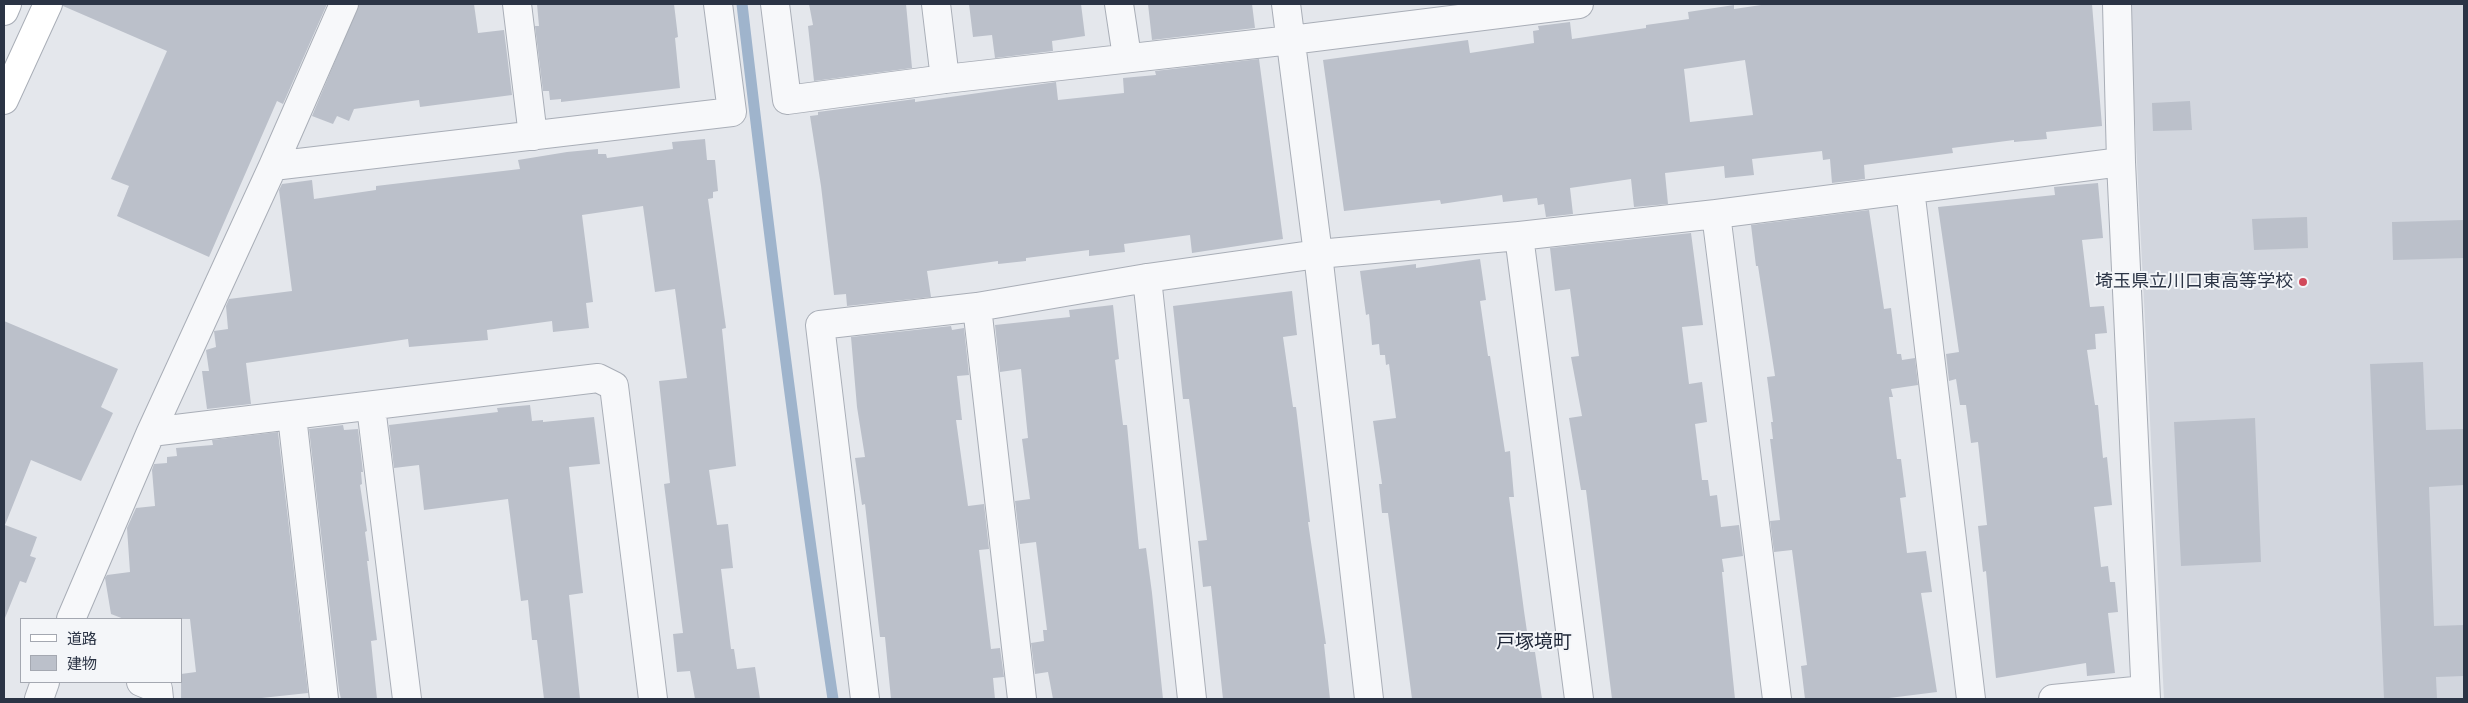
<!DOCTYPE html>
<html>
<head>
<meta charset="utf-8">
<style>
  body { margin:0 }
  #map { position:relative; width:2468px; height:703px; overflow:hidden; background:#e4e7ec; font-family:Raleway,"Noto Sans JP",sans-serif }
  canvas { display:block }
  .frame { position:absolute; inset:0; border:5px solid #2b3445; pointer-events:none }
  .legend { position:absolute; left:20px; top:618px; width:162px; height:65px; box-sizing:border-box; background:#f4f6f9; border:1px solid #a4a8b1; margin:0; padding:6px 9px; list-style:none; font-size:15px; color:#2b3445 }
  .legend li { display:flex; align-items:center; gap:10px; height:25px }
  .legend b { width:25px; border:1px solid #a4a8b1 }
</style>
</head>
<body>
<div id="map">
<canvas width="2468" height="703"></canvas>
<div class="frame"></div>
<ul class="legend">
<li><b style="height:6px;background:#fff"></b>道路</li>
<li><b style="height:14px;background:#bbc0ca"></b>建物</li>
</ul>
</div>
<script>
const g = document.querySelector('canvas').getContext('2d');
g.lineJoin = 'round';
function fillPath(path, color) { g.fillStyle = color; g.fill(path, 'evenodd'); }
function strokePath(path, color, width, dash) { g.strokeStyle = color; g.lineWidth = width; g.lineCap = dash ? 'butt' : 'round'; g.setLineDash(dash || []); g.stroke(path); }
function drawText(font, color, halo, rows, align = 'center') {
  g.font = font + ' Raleway,"Noto Sans JP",sans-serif'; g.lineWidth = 4; g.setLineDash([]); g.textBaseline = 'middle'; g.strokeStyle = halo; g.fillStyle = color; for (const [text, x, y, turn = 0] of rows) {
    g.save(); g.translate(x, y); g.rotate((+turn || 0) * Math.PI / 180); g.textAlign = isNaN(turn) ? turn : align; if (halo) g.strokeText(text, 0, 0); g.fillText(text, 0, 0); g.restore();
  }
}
fillPath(new Path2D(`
  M2129 4H2464V699H2164Z`), '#d2d6de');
strokePath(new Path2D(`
  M742 4C769 236 798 468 833 699`), '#9fb4cc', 11);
fillPath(new Path2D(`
  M63 4H327L283 104 277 101 209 257 117 216 129 186 111 179 167 51 63 6Z
  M359 4H474L478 33 504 30 512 95 420 107 419 100 354 109 349 121 337 116 333 124 312 116Z
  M537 4H674L678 37 675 38 680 88 561 102V99L550 100 549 91H543L535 26H539Z
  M809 4H906L912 68 814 81 808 26 813 25Z
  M969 4H1081L1085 36 1052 41 1053 51 995 58 992 35 973 37Z
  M1148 4H1252L1255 28 1152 40Z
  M1768 4H2092L2102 126 2046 132 2047 139 2014 142V140L1952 148 1953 153 1864 165 1865 179 1832 183 1830 159 1823 160 1822 151 1752 159 1754 175 1725 178 1724 166 1665 173 1668 204 1634 207 1631 179 1570 188 1573 214 1546 217 1544 204 1538 205 1537 198 1503 202 1502 195 1441 204 1440 200 1344 211 1323 60 1468 40 1470 53 1534 43 1533 31 1539 30 1538 26 1570 22 1572 39 1646 28V25L1689 19 1688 12 1734 5V9ZM1745 60 1753 115 1690 122 1684 69Z
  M1259 59 1283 239 1192 253 1190 235 1124 244 1125 252 1089 256V250L1026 258V261L998 264V261L927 271 931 297 847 306 846 294 834 295 821 186 810 116 818 115V112L915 99V102L1056 82 1058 100 1124 93 1123 78 1156 75 1155 71Z
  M2190 101 2192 130 2153 131 2152 103Z
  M705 139 707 160H715L718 191 713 192V198L708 199 726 328 722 329 736 466 709 470 717 525 728 524 733 568 721 569 731 649H734L737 669 755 667 760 699H695L690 671 677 672 673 634 683 633 664 484 670 483 659 381 687 378 675 289 655 292 643 206 582 215 593 302 586 303 589 328 553 332 552 321 487 330 488 340 409 347 408 339 246 363 251 404 207 409 202 371H209L206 350 216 347 214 331 228 329 226 306 229 299 292 291 279 190 282 184 312 180 314 199 376 190V186L520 169 518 160 567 152 598 149V154H606L607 158 673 149 672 142Z
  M2098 183 2103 238 2082 240 2090 307 2104 306 2107 333 2095 334 2096 349 2087 350 2095 405H2098L2103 458 2107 457 2112 505 2094 507 2101 567 2108 566 2110 582H2115L2118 612 2108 613 2115 673 2087 676 2086 663 1996 678 1986 571 1983 572 1978 526 1987 525 1978 442 1971 443 1966 405H1960L1956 379 1949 381 1946 354 1959 352 1938 207 2055 195 2054 187Z
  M1869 210 1884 309 1891 308 1897 354H1901L1902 360 1915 358 1918 385 1891 389 1893 397H1889L1897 459H1901L1906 497 1900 498 1907 553 1926 551 1932 592 1921 593 1937 692 1881 699H1805L1801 666 1807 665 1792 550 1774 552 1770 521 1780 520 1770 439H1773L1771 422H1773L1767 377 1775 376 1758 266H1756L1751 225Z
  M2307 217 2308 248 2254 250 2252 219Z
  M2464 220V258L2393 260 2392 222Z
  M1691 233 1703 325 1682 327 1689 384 1702 382 1707 422 1695 424 1702 480H1708L1710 496 1717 495 1721 527 1739 525 1743 556 1722 559 1724 572H1722L1735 699H1612L1586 490H1581L1569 418 1582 416 1571 357 1579 356 1570 289 1555 291 1550 248Z
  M1480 259 1486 300 1480 301 1488 356H1490L1505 452 1510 451 1514 497H1509L1524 611 1530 652H1535L1542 699H1412L1388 513H1382L1379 484H1382L1373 421 1396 418 1389 364 1386 365 1385 355H1380L1379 344 1372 345 1369 314 1366 315 1360 271 1416 264V268Z
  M1292 291 1297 335 1283 337 1293 407H1296L1310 522H1308L1326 644H1324L1330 699H1223L1211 586 1203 587 1198 541 1207 540 1189 399H1183L1173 306Z
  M1113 305 1119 359 1115 360 1123 425H1127L1139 549 1146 548 1152 593 1163 699H1053L1048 672 1035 674 1031 643 1044 641 1043 630H1047L1036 542 1020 544 1015 501 1030 499 1022 439 1028 438 1021 369 1000 372 995 325 1070 317 1069 310Z
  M4 321 118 369 101 407 113 413 81 481 31 460 5 525 37 537 30 556 36 558 26 583 20 581 5 618Z
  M951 326 952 330 964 328 969 375 957 376 962 420H956L968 506 984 504 989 549 979 550 991 649 1000 648 1004 677 993 678 995 699H891L885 637H880L865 504 862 505 855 458 865 457 857 407 851 337Z
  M2423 362 2426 430 2464 429V485L2429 487 2434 626 2464 625V676L2436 677 2437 699H2384L2370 364Z
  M530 405 532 421 543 420V422L594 417 600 464 569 467 583 593 569 595 580 699H544L537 640H532L528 600 521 601 508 499 424 510 419 465 394 468 389 425 498 412 497 408Z
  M2255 418 2261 562 2181 566 2174 422Z
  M343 425 344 430 358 429 363 472H361L362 484 360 485 367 531 365 532 369 561H367L377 640 371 641 377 699H341L339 690 309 429Z
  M278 432 308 693 252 699H181V674L196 672 190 619H124L111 614 105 578 107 575 130 572 127 528 136 508 155 506 152 470 154 464 167 463V457L177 456 176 448 213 445 212 440Z`), '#bbc0ca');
const street = new Path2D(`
  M517 4 533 136
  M775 4 787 100 945 79 1291 40 1579 4
  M936 4 945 79
  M1119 4 1127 57
  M1286 4 1318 254 1369 699
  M2117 4 2121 162 2146 699
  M273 166 732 112 718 4
  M1910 189 1971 699
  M1716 214 1777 699
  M1519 236 1579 699
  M1147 278 1192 699
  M977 307 1022 699
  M371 407 407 699
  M292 416 324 699
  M151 432 598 378 614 386 653 699
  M71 619 151 432 273 166 344 4
  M141 682 158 689 159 699
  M39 699 45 682
  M865 699 820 325 977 307 1147 278 1318 254 1519 236 1716 214 2121 162
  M2053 699 2145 690`);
const secondary = new Path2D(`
  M4 11 7 4
  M4 100 48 4`);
strokePath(street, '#a9aeb7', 30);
strokePath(secondary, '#a9aeb7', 30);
strokePath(street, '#f7f8fa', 28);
strokePath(secondary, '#fff', 28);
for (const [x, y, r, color] of [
  [2303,282,5,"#d1495b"]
]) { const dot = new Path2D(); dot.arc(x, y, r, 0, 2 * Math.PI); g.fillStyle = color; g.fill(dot); strokePath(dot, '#f4f6f9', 2); }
drawText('18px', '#2b3445', '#f4f6f9', [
  ["埼玉県立川口東高等学校",2293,282]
], 'right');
drawText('19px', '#1d2536', '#f4f6f9', [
  ["戸塚境町",1534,642]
]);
</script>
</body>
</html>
